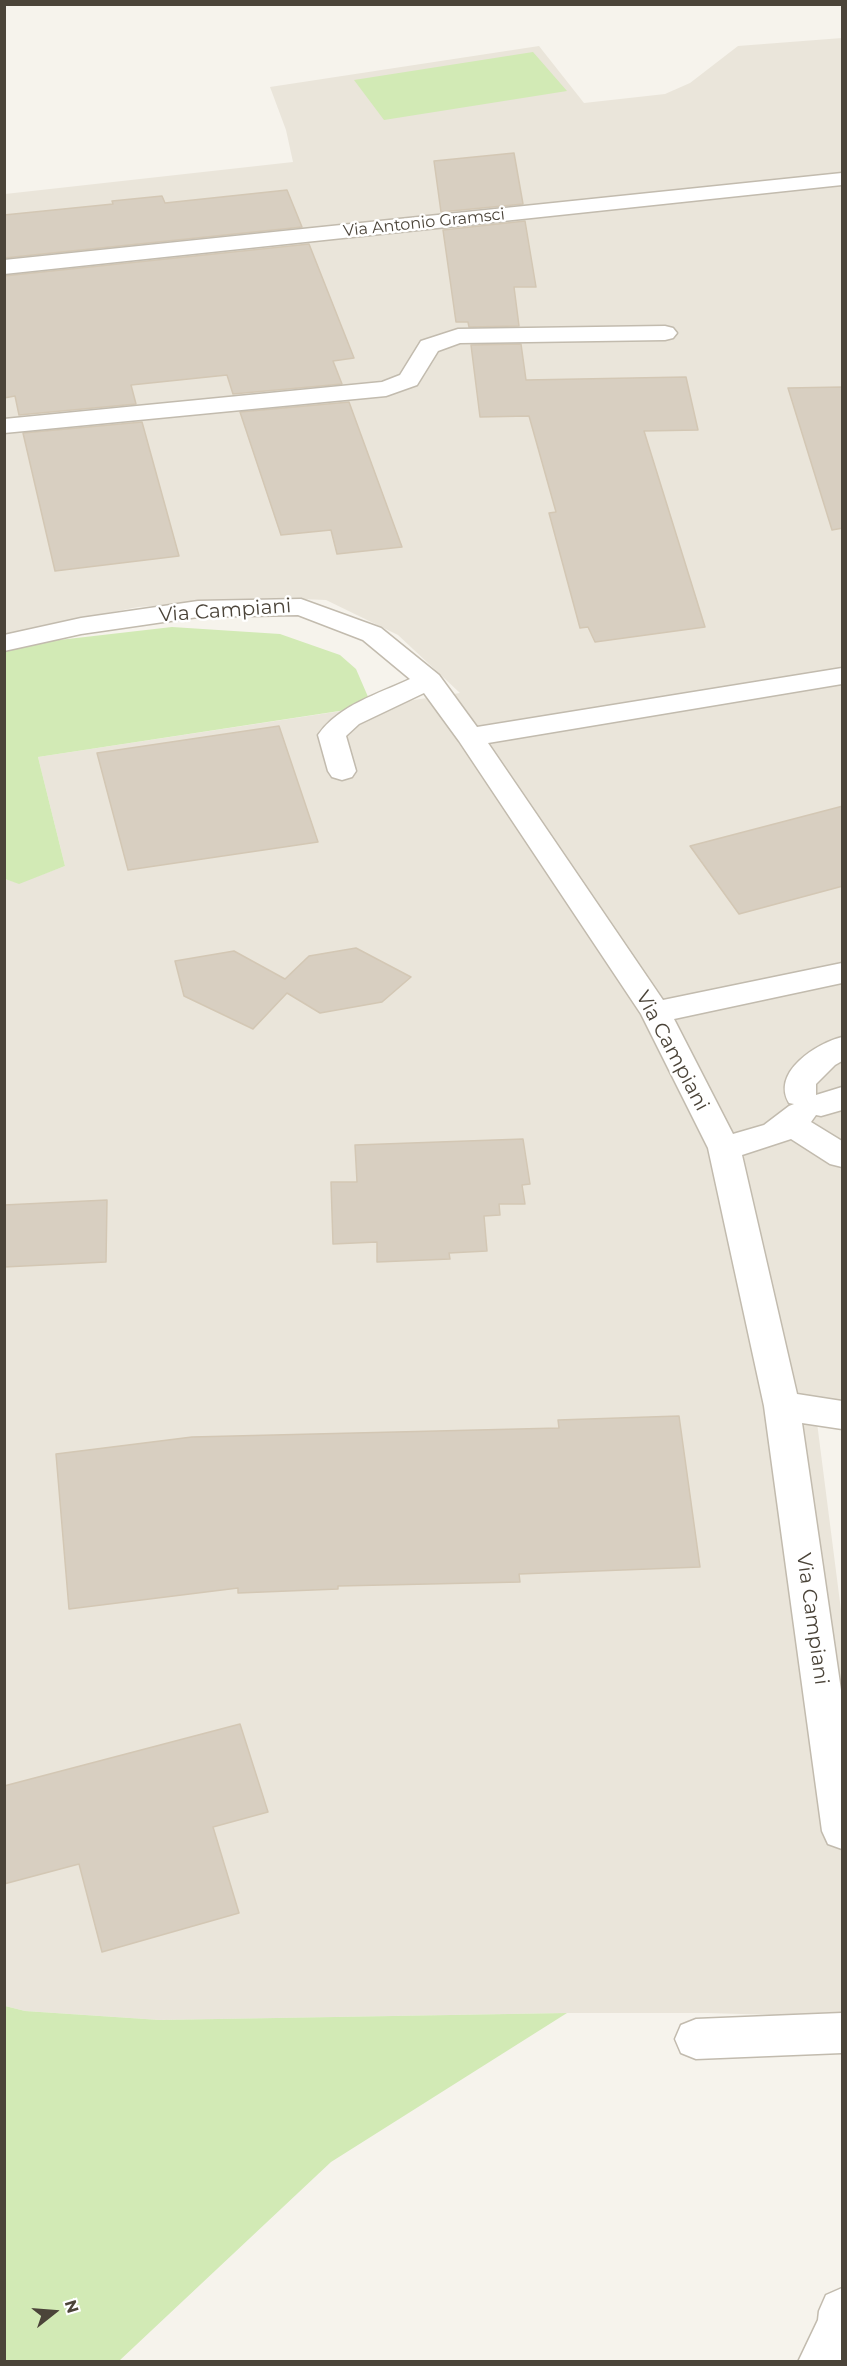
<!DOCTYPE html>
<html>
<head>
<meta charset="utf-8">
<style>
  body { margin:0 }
  #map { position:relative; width:847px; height:2366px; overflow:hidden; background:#f6f3ec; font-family:Montserrat,sans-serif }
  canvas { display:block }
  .frame { position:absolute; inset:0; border:6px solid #4b4439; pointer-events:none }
  .north { position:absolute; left:24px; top:2282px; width:60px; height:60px; -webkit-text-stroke:4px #fff; paint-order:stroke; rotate:73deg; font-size:16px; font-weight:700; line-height:24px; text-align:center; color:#4b4439 }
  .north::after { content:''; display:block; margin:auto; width:21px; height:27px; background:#4b4439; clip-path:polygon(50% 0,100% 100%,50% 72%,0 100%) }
</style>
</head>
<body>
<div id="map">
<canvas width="847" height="2366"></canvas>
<div class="frame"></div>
<div class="north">N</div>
</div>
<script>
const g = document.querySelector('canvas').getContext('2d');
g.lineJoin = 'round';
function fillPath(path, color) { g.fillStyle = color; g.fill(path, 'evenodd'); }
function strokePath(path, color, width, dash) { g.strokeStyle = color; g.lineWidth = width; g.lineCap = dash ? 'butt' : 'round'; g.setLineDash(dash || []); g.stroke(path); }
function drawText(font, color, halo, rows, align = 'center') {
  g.font = font + ' Montserrat,sans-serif'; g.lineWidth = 5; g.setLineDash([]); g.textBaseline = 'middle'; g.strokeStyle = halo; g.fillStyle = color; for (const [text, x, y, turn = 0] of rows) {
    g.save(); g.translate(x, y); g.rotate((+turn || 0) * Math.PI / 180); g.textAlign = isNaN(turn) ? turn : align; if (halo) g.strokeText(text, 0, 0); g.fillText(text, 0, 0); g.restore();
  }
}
fillPath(new Path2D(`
  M842 38V1410L815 1407 842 1618V2017L708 2013H567L160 2020 25 2011 5 2006 4 879 19 883 65 866 38 757 460 693 398 635 326 600 277 598 138 607 24 630 5 650V194L293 162 286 130 270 87 539 46 584 103 665 94 690 83 738 46Z`), '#eae5da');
fillPath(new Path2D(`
  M533 52 567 91 384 120 354 80Z
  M172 627 280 634 340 655 356 669 372 706 38 757 65 866 19 884 5 879V650L33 643Z
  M5 2006 25 2011 160 2020 567 2013 331 2162 119 2361 5 2362Z`), '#d2eab5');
const building = new Path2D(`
  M514 153 523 204 441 212 434 161Z
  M287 190 302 227 4 258V215L113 204 112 201 162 196 165 203Z
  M525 221 536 287H514L519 326 469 327 468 322H456L443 230Z
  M309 244 354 358 333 361 342 384 233 394 227 375 131 385 136 404 19 415 15 396 4 398V276Z
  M521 344 526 380 686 377 698 430 644 431 705 627 595 642 588 627 580 628 549 513 556 512 529 416 480 417 471 345Z
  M843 387V528L832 530 788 388Z
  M349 402 402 547 337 554 331 530 281 535 240 412Z
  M142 422 179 556 55 571 23 433Z
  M279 726 318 842 128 870 97 753Z
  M843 806V886L739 914 690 846Z
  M356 948 411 977 382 1002 320 1013 287 993 253 1029 184 996 175 961 234 951 285 979 309 956Z
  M523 1139 530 1184 522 1185 525 1204H499L500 1215 484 1216 487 1251 449 1253 450 1259 377 1262V1242L333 1244 331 1182H357L355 1145Z
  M107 1200 106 1262 4 1267V1205Z
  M679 1416 700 1567 519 1574 520 1582 338 1586V1589L238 1593V1588L69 1609 56 1454 192 1437 559 1428 558 1420Z
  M240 1724 268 1812 213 1827 239 1913 102 1952 79 1864 4 1884V1786Z`);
fillPath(building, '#d8cfc1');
strokePath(building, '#d3c7b4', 1.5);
const minor = new Path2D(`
  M842 173V185L4 274V260Z
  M665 326 673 328 677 333 673 338 665 340 460 343 438 351 417 385 386 396 4 433V419L382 382 400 375 421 341 458 329Z
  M301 599 381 628 439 675 477 727 842 668V684L488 743 663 1000 842 963V983L674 1019 733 1134 764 1125 789 1106 794 1104 789 1103C771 1072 817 1043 842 1037V1061L835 1065 816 1084V1095L842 1087V1110L821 1116 816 1115 811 1122 842 1141V1167L830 1164 791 1139 742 1155 797 1394 842 1401V1429L802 1423 842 1697V1849L828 1844 822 1831 764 1406 708 1148 641 1014 459 741 424 693 359 724 346 736 356 771 352 777 342 780 332 777 328 771 318 735C339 705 378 694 410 679L363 640 298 615 198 617 81 634 4 651V635L81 618 198 601Z
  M842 2013V2053L696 2059 681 2053 675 2039 681 2025 696 2019Z
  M842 2288V2362H798L818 2320 819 2311 826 2295Z`);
strokePath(minor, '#c2bbae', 3);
fillPath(minor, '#fff');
drawText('16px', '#4b4439', '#fff', [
  ["Via Antonio Gramsci",424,223,-6]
]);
drawText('20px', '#4b4439', '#fff', [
  ["Via Campiani",225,611,-4],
  ["Via Campiani",672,1051,62],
  ["Via Campiani",812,1619,82]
]);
</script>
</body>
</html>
